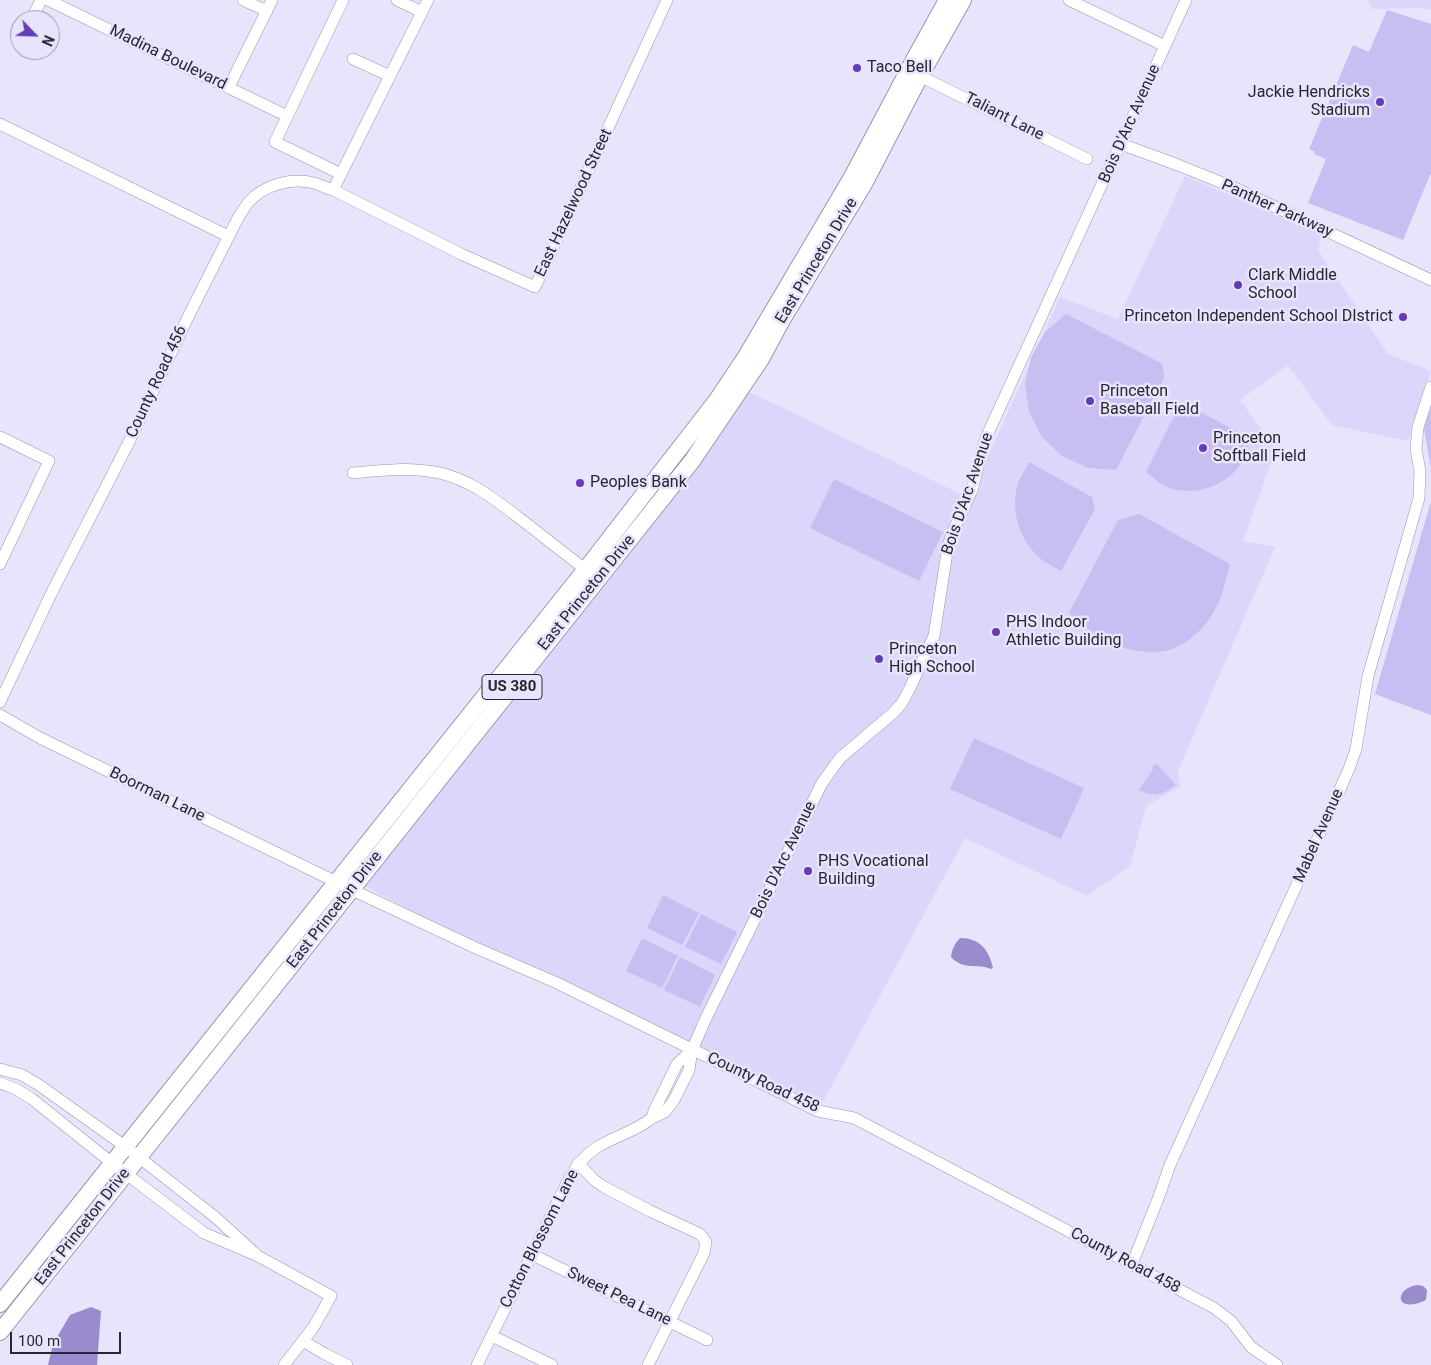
<!DOCTYPE html>
<html>
<head>
<meta charset="utf-8">
<style>
  body { margin:0 }
  #map { position:relative; width:1431px; height:1365px; overflow:hidden; background:#e8e4fb; font-family:Roboto,sans-serif }
  canvas { display:block }
  .north { position:absolute; left:10px; top:10px; width:50px; height:50px; box-sizing:border-box; background:#e8e4fb; border:1px solid #9b98aa; border-radius:50%; rotate:114deg; font-size:14px; font-weight:700; line-height:20px; text-align:center; color:#282631 }
  .north::after { content:''; display:block; margin:auto; width:18px; height:22px; background:#643db5; clip-path:polygon(50% 0,100% 100%,50% 72%,0 100%) }
  .scale { position:absolute; left:10px; top:1332px; width:111px; height:22px; box-sizing:border-box; border:2px solid #282631; border-top:0; padding-left:6px; font-size:15px; line-height:18px; white-space:nowrap; color:#282631; -webkit-text-stroke:4px #e8e4fb; paint-order:stroke }
</style>
</head>
<body>
<div id="map">
<canvas width="1431" height="1365"></canvas>
<div class="north">N</div>
<div class="scale">100 m</div>
</div>
<script>
const g = document.querySelector('canvas').getContext('2d');
g.lineJoin = 'round';
function fillPath(path, color) { g.fillStyle = color; g.fill(path, 'evenodd'); }
function strokePath(path, color, width, dash) { g.strokeStyle = color; g.lineWidth = width; g.lineCap = dash ? 'butt' : 'round'; g.setLineDash(dash || []); g.stroke(path); }
function drawText(font, color, halo, rows, align = 'center') {
  g.font = font + ' Roboto,sans-serif'; g.lineWidth = 5; g.setLineDash([]); g.textBaseline = 'middle'; g.strokeStyle = halo; g.fillStyle = color; for (const [text, x, y, turn = 0] of rows) {
    g.save(); g.translate(x, y); g.rotate((+turn || 0) * Math.PI / 180); g.textAlign = isNaN(turn) ? turn : align; if (halo) g.strokeText(text, 0, 0); g.fillText(text, 0, 0); g.restore();
  }
}
fillPath(new Path2D(`
  M1368 0H1431V10L1422 8 1372 9Z
  M1185 176 1322 235 1318 250 1388 354 1431 371 1408 441 1332 425 1288 365 1240 400 1276 449 1243 541 1275 547 1178 771 1180 787 1146 806 1130 866 1087 896 965 838 818 1111 507 963 365 886 733 384 969 498 1060 297 1118 319Z`), '#dcd6fb');
fillPath(new Path2D(`
  M1387 10 1431 24V175H1430L1403 240 1308 203 1326 159 1314 154 1315 152 1309 149 1353 45 1369 52Z
  M1066 314 1161 363C1166 374 1165 380 1158 389L1116 470 1088 468 1062 456 1042 437 1029 412 1025 384 1031 357 1045 332Z
  M1185 404 1250 438C1248 444 1247 451 1245 457 1230 487 1190 500 1161 484 1156 481 1151 475 1146 472L1178 408Z
  M1431 407V469L1424 428Z
  M1029 462 1092 497 1095 509 1061 571C1055 567 1047 564 1041 559 1019 540 1010 511 1018 483 1021 476 1026 469 1029 462Z
  M834 479 943 532 919 581 810 528Z
  M1431 501V715L1375 694Z
  M1139 514 1230 564C1225 583 1221 602 1210 618 1201 632 1182 648 1165 651 1145 655 1115 648 1098 637 1088 630 1078 621 1069 613L1118 520Z
  M974 738 1084 788 1061 839 950 789Z
  M1157 764 1176 785C1162 795 1156 798 1139 790L1153 769V765Z
  M663 895 699 913 682 945 647 928Z
  M701 914 737 932 721 964 685 947Z
  M642 938 678 956 662 988 626 971Z
  M680 957 715 975 700 1007 664 990Z`), '#c8bef1');
fillPath(new Path2D(`
  M960 938C980 938 989 950 993 968L991 969C977 963 964 971 951 957 952 950 954 944 960 938Z
  M1418 1285 1423 1286 1427 1290 1426 1300C1395 1315 1393 1288 1418 1285Z
  M91 1307 101 1311 97 1365H48L53 1344 70 1315Z`), '#998bce');
const minor = new Path2D(`
  M48 0 287 116
  M243 0 267 11
  M397 0 422 12
  M1069 0 1165 46
  M31 20 41 0
  M353 59 390 76
  M920 76 1087 159
  M229 87 272 0
  M0 124 228 236
  M1121 144 1178 165 1235 188 1431 280
  M341 174 275 142 343 0
  M333 190 428 0
  M0 437 49 461 0 564
  M353 473C382 470 411 467 440 473 475 481 503 506 531 527 551 543 571 558 591 574
  M0 702 53 590 130 440 189 315 239 216C242 212 245 207 248 203 263 185 291 177 314 183 320 185 326 188 333 190L461 254 535 287 667 0
  M0 715 40 738 361 894 476 948 557 983 818 1111 854 1118 1214 1308 1231 1321 1251 1347 1277 1365
  M692 1050 677 1064 654 1111 652 1118 665 1112 674 1100 689 1070 692 1050 706 1018 822 783 840 758 893 713 902 703 909 690 934 636 948 546 953 531 972 490 985 440 1186 0
  M0 1069 22 1075 39 1085 126 1147 215 1217 258 1256 204 1233 112 1163 32 1099 16 1089 0 1083
  M578 1163 594 1180 604 1187 650 1211 700 1234 706 1242 704 1253 648 1365
  M531 1254 707 1340
  M258 1256 331 1296 313 1328 284 1365
  M1132 1264 1158 1199 1170 1165 1349 769 1356 749 1368 676 1419 498 1420 471 1416 449 1418 427 1431 387
  M492 1336 552 1365
  M303 1341 325 1354 347 1365
  M477 1365 570 1177C577 1165 585 1155 596 1148 614 1136 635 1132 652 1118`);
const highway = new Path2D(`
  M0 1304 586 569 717 400 745 358 852 177 915 58 947 0
  M0 1332 692 461 761 359 783 318 865 182 920 76 963 0`);
strokePath(minor, '#9995b0', 12);
strokePath(highway, '#9995b0', 18);
strokePath(minor, '#fff', 11);
strokePath(highway, '#fff', 16);
for (const [x, y, r, color] of [
  [857,68,5,"#643db5"],
  [1380,102,5,"#643db5"],
  [1238,285,5,"#643db5"],
  [1403,317,5,"#643db5"],
  [1090,401,5,"#643db5"],
  [1203,448,5,"#643db5"],
  [580,483,5,"#643db5"],
  [996,632,5,"#643db5"],
  [879,659,5,"#643db5"],
  [808,871,5,"#643db5"]
]) { const dot = new Path2D(); dot.arc(x, y, r, 0, 2 * Math.PI); g.fillStyle = color; g.fill(dot); strokePath(dot, '#e8e4fb', 2); }
for (const [x, y, w] of [
  [512,687,60]
]) { const box = new Path2D(); box.roundRect(x - w / 2, y - 12.5, w, 25, 4); g.fillStyle = '#e8e4fb'; g.fill(box); strokePath(box, '#282631', 1); }
drawText('bold 15px', '#282631', null, [
  ["US 380",512,687]
]);
drawText('16px', '#282631', '#e8e4fb', [
  ["Madina Boulevard",168,58,26],
  ["Taliant Lane",1004,117,27],
  ["Bois D'Arc Avenue",1130,124,-66],
  ["East Hazelwood Street",574,203,-65],
  ["Panther Parkway",1277,209,24],
  ["East Princeton Drive",817,261,-59],
  ["County Road 456",157,382,-65],
  ["Bois D'Arc Avenue",968,494,-71],
  ["East Princeton Drive",587,593,-51],
  ["Boorman Lane",157,795,26],
  ["Mabel Avenue",1319,836,-66],
  ["Bois D'Arc Avenue",784,860,-64],
  ["East Princeton Drive",335,910,-52],
  ["County Road 458",763,1083,25],
  ["East Princeton Drive",83,1227,-52],
  ["Cotton Blossom Lane",540,1239,-63],
  ["County Road 458",1125,1261,28],
  ["Sweet Pea Lane",619,1297,26]
]);
drawText('16px', '#282631', '#e8e4fb', [
  ["Taco Bell",867,68],
  ["Jackie Hendricks",1370,93,"right"],
  ["Stadium",1370,111,"right"],
  ["Clark Middle",1248,276],
  ["School",1248,294],
  ["Princeton Independent School DIstrict",1393,317,"right"],
  ["Princeton",1100,392],
  ["Baseball Field",1100,410],
  ["Princeton",1213,439],
  ["Softball Field",1213,457],
  ["Peoples Bank",590,483],
  ["PHS Indoor",1006,623],
  ["Athletic Building",1006,641],
  ["Princeton",889,650],
  ["High School",889,668],
  ["PHS Vocational",818,862],
  ["Building",818,880]
], 'left');
</script>
</body>
</html>
